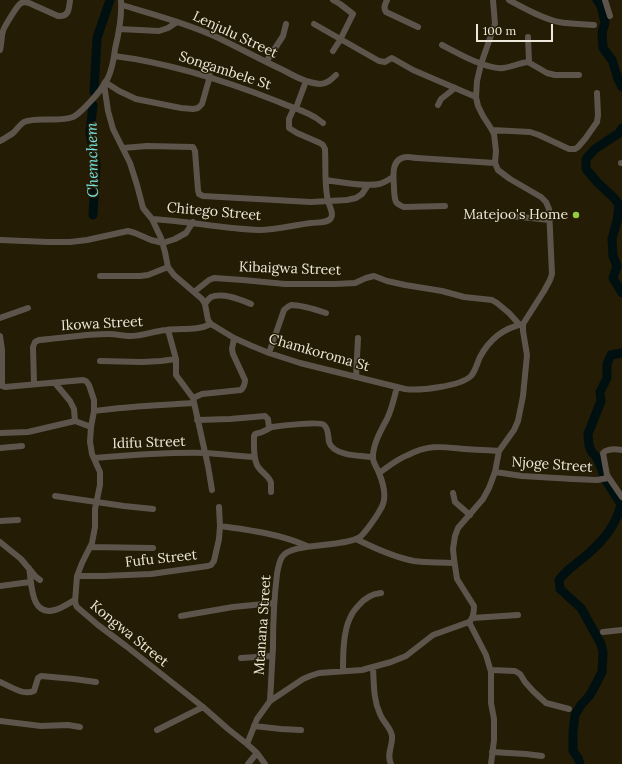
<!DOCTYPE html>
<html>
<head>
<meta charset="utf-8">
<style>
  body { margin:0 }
  #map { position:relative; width:622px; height:764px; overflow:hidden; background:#241c04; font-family:Lora,serif }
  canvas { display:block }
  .scale { position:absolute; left:476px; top:24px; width:77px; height:18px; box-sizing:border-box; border:2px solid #ede8d9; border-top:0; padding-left:5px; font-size:12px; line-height:14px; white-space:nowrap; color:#ede8d9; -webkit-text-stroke:3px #241c04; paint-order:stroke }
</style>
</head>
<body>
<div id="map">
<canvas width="622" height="764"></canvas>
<div class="scale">100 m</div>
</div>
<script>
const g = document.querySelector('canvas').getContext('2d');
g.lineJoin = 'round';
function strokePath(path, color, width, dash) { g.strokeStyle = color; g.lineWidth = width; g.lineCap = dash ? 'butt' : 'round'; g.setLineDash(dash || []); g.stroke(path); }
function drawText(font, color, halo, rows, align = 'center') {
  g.font = font + ' Lora,serif'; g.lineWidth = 3; g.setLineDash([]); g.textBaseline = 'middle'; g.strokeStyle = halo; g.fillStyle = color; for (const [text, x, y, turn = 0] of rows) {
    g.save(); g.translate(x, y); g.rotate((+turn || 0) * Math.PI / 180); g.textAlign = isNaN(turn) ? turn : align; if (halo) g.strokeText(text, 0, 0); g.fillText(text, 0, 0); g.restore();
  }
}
strokePath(new Path2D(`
  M597 0 601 6 605 23 602 32 603 48 612 60 618 79 622 87
  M94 92 97 38 110 0
  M93 105 90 133 96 165 93 215
  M622 128 619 133 595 149 586 159V169L597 182 615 199 619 205 617 221 612 239 613 256 617 266 613 278 622 293
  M580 764 578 758 573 751V732L575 715 581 705 590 695 597 682 602 672 603 652 601 644 581 608 560 589 559 580C567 569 579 562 589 553 604 540 617 524 621 504L605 479 602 470 597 458 591 451 589 445 588 434 601 401 600 392 607 378V364L611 355 622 353`), '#001011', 9);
strokePath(new Path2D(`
  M333 0 340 4 353 14 340 40 333 51
  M387 0C385 4 383 8 386 12L418 27
  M509 0C524 8 541 18 559 22 570 24 582 24 594 25
  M605 0 610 16
  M122 5C152 14 183 22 212 35 236 46 259 59 283 70 294 76 307 83 320 84 327 84 332 79 336 75
  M314 24 379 61 385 62 390 59 392 58 413 70 476 97
  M119 29 159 31 168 28 177 22
  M528 37 529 62
  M442 45C457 53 487 70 503 68 512 67 519 63 528 62L547 73 555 75H579
  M0 50C2 43 1 37 3 31 4 27 17 6 20 4 23 1 26 2 29 3L58 16C69 17 69 9 70 0
  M114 56C171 63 226 81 279 102 295 109 310 112 323 123
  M266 62 283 36 286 24
  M105 82 119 91 136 99 181 108 193 109 198 108 202 104 210 76
  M104 84 108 111 113 129 130 163 137 185 143 208 152 219 161 238 165 252 168 267 174 275 202 299 205 304 208 320 211 324 234 338 252 346 269 353 300 363 405 389C420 391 461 386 471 376 476 370 477 363 480 357 489 340 504 328 523 324
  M438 105 441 99 455 88
  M296 108 306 81
  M492 130 530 132 539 135 569 149H575L578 147 585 139 597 122 598 115 597 93
  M0 141C5 138 9 136 13 133 17 130 19 125 24 122 39 116 57 123 73 117 79 114 84 108 89 103 96 96 103 87 108 78 112 69 114 58 115 49 119 33 122 16 121 0
  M123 148 147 146 193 147 195 151 198 190 199 194 203 196 311 202 347 200 356 198 362 194 368 185
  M621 163H622
  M326 180C340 182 365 187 379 184 384 183 388 180 393 177
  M445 206 404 207C400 205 398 205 396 202 394 197 394 191 394 186 393 175 391 157 408 157 411 157 414 158 417 158L495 163
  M510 216 550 220
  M152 219C188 221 223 229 259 230 276 230 294 225 311 223 316 222 327 224 331 218 334 214 329 205 328 201 324 184 326 166 325 149L323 145 320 143 297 133 289 128V119L294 108
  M0 240 48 242H70L87 240 128 231 135 233 151 240 163 243 175 239 186 233 193 222
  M100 276H140L148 275 168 267
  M194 292 209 280 214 278 243 280 285 284H335L355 283 366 278 374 276 387 281 405 285 442 291 464 297 492 300 497 303 509 313 519 324
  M205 304C207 301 208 299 211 297 223 292 241 300 251 304
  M0 318 28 308
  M168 330 176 359V375L193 398
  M0 336 2 350V386L5 387 83 380 86 381 89 385 94 400V411L91 427 90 442 92 454 100 472V485L95 509V527L92 543 82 563 77 576 75 602 76 605 77 607 98 625 126 646 203 707 228 729 247 744 257 753 265 764
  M269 353 284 310C286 308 288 306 291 305 300 305 317 310 326 313
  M100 361 142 362 161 361 176 359
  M356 377 358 338
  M55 383 70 401 74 409 75 421 91 427
  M34 384 33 347 35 342 39 340C63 338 86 334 109 334 116 334 123 336 130 336 143 336 154 331 166 330 182 328 197 331 211 324
  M94 411C128 406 161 405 194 403
  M197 420 230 419 265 416 268 419 269 428
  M0 433 28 432 75 421
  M0 448 22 446
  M622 450C616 449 607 449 603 453L607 475 622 497
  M94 458C131 455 168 452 205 453 221 454 238 456 254 457
  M495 472 522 476 573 479 597 480 608 478
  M379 473C388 467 397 459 408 455 430 444 442 447 465 449 476 450 488 450 499 451
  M212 490 208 466 193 398 202 394 241 390C244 387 245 385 245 380L233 354 232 349 234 338
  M271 492C271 489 271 486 271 483 270 476 260 472 257 465 253 456 254 446 254 436L255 434C258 433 261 433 264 431 267 430 269 428 272 427 279 426 320 421 324 425 329 429 328 437 329 442 333 456 361 456 373 457
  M453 493 455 502 470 515
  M55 496 124 506 153 509
  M0 521 18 520
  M220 526C250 530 280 534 307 546
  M356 539C374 548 393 557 414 561 427 563 441 562 454 563
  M0 542 21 559 36 577 40 580
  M91 547 153 548
  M29 568C32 583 30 617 55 610 62 608 69 603 75 600
  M77 576H103L151 574 208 566 211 565 214 561 219 539 220 526 219 507
  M0 586 30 582
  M181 616 233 607 274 603
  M472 618 518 615
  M469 622 486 655 491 672V703L494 719V740L491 764
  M603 632 622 630
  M241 658 272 656
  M373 667C374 683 373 699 380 714 383 722 391 728 392 736 393 746 386 754 391 764
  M491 670 515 671 520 674 525 682 533 691 546 703 569 709
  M343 671C343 656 343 632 350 618 352 613 355 609 359 605 365 598 371 594 381 593
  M0 682C10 686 23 696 34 691L38 678 41 676 74 679 96 682
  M270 701C271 683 272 665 273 647 273 622 274 598 277 574 278 568 279 562 282 557 291 542 342 548 360 537 365 533 377 516 380 510 388 499 384 485 379 473 377 468 374 464 373 459 372 446 381 430 387 419 392 409 394 398 397 387
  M0 721 41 726 68 725 80 727
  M254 726 281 729 301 730
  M157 730 203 707
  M247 744 257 719 270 701 303 679 310 676 319 673 362 670 391 662 406 656 433 635 469 622C473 619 474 612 474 606L457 579 454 559 453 549 455 536 458 528 483 499 489 488 495 472 499 451 514 430 518 421 523 396 527 355 523 331V324L544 291 550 280 552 274 549 209 546 202 541 197 510 179 498 170 495 163 496 151 494 134 492 130 483 116 478 106 476 97 477 81 481 64 495 24 493 0
  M492 752 526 754 542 756
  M248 764 257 753`), '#5d554c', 6);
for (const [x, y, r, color] of [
  [576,215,4,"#92cd3f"]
]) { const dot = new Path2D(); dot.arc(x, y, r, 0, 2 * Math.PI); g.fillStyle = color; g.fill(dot); strokePath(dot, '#241c04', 1.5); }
drawText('14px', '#ede8d9', '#241c04', [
  ["Lenjulu Street",235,35,25],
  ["Songambele St",225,71,18],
  ["Chitego Street",214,212,5],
  ["Kibaigwa Street",290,269,2],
  ["Ikowa Street",102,324,-3],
  ["Chamkoroma St",319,353,16],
  ["Idifu Street",149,443,-2],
  ["Njoge Street",552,465,4],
  ["Fufu Street",161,559,-6],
  ["Mtanana Street",263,625,-86],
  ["Kongwa Street",129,634,39]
]);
drawText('14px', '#ede8d9', '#241c04', [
  ["Matejoo's Home",568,215]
], 'right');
drawText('italic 15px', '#77e5e7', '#241c04', [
  ["Chemchem",93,160,-91]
]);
</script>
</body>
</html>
